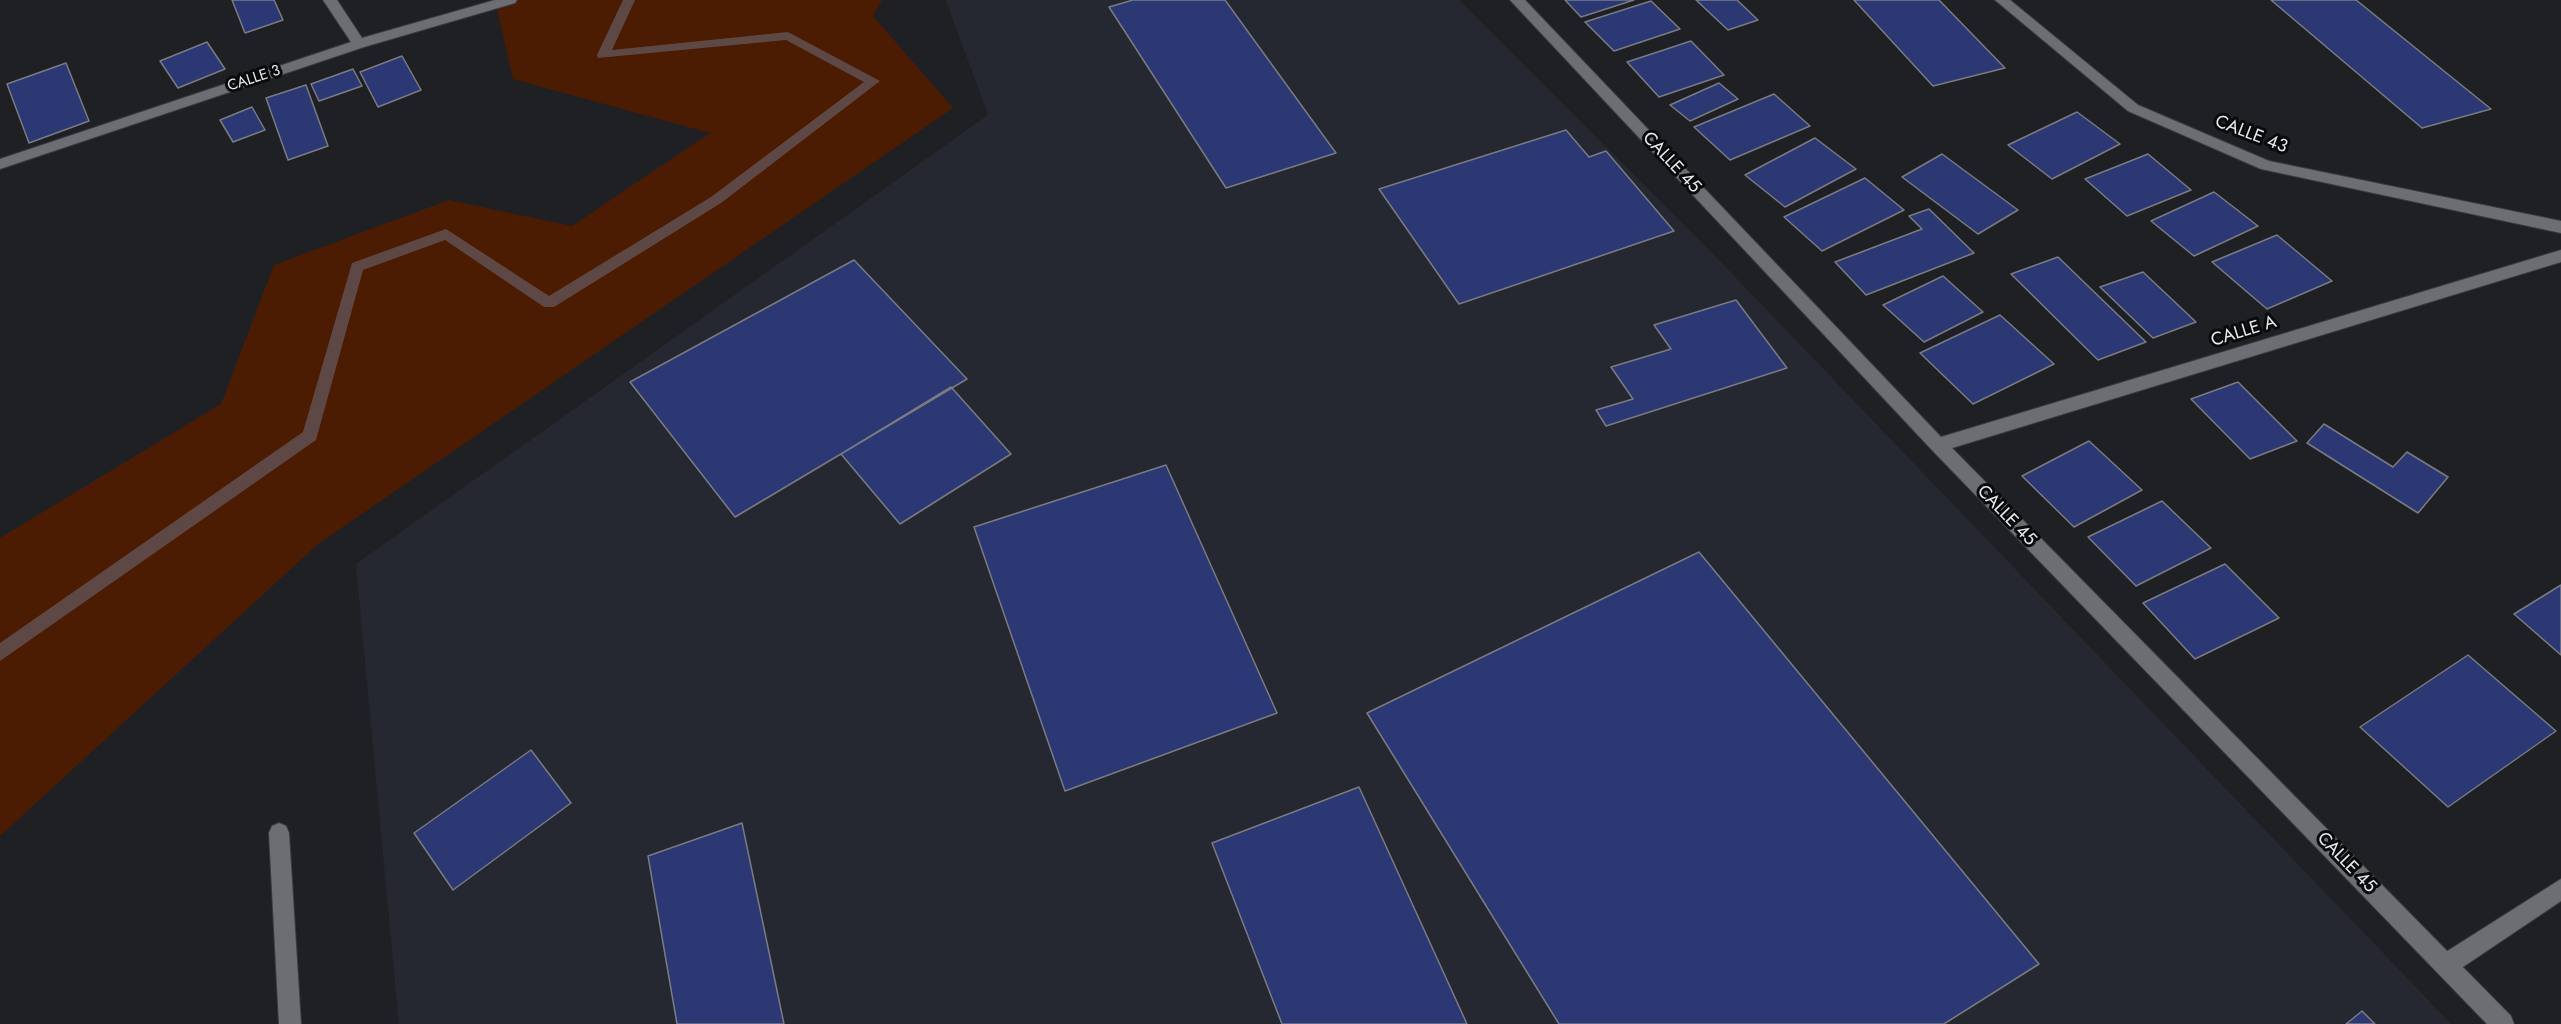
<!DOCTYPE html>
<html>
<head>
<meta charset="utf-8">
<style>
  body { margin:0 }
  canvas { display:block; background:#1f2024 }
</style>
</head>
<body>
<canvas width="2561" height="1024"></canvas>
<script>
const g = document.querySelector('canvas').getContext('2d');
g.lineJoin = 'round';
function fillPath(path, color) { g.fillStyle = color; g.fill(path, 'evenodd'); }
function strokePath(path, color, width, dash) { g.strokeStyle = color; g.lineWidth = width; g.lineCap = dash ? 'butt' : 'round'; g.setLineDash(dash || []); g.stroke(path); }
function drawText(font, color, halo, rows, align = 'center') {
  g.font = font + ' Jost,sans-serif'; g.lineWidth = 6; g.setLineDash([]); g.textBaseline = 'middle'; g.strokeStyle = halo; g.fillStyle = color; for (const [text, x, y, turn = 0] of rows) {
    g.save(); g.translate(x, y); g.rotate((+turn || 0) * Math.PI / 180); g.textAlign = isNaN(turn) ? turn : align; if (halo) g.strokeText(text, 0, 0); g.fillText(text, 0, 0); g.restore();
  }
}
fillPath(new Path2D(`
  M946 0H1459L1717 258 2451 1024H399L356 564 988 115Z`), '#252831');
fillPath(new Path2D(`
  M495 0H882L873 16 953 108 318 544 0 836V538L221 404 274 265 449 200 572 226 710 133 513 79Z`), '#4b1c01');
fillPath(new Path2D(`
  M623 0H635L612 50 788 32 880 81 721 203 554 307H544L445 240 363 270 316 440 0 661V643L303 432 352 263 446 229 549 296 711 197 864 82 786 40 598 58 597 55Z`), '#5e4846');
const building = new Path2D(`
  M232 0H274L283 20 245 33Z
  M1133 0H1225L1336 153 1226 188 1109 7Z
  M1565 0H1634L1581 17Z
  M1696 0H1737L1758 20 1728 30Z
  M1854 0H1939L2005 68 1933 86Z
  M2271 0H2356L2491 109 2422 128Z
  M1651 1 1680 29 1614 51 1585 22Z
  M1691 41 1724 75 1659 97 1627 62Z
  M207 42 225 69 178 88 160 61Z
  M402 56 421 90 378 107 360 72Z
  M66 63 89 121 29 143 7 84Z
  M353 69 362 86 319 101 311 84Z
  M1719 83 1738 99 1690 121 1670 105Z
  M306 85 328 146 288 160 266 98Z
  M1774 94 1810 126 1730 160 1694 127Z
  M252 107 265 130 233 142 220 120Z
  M2077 112 2120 144 2052 179 2008 145Z
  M1566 130 1589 157 1606 151 1674 231 1459 304 1379 189Z
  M1815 138 1856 169 1785 207 1745 175Z
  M1942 154 2018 210 1978 234 1902 177Z
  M2148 154 2191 190 2127 216 2085 179Z
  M1865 178 1904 210 1822 251 1784 217Z
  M2214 192 2258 226 2194 256 2151 221Z
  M1929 209 1974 253 1866 295 1835 262 1922 229 1909 216Z
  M2277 235 2332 281 2267 309 2212 262Z
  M2058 257 2146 342 2098 360 2011 274Z
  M854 260 967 379 735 517 630 382Z
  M2143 272 2196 322 2153 338 2100 287Z
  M1943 276 1983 312 1924 342 1883 305Z
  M1736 300 1787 368 1606 426 1596 410 1633 399 1611 367 1671 349 1654 325Z
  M2000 315 2054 364 1973 404 1920 353Z
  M2238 382 2297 441 2250 459 2191 399Z
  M951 387 1011 454 900 524 841 454Z
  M2324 424 2393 467 2407 452 2448 477 2418 513 2307 443Z
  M2089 441 2142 490 2074 527 2022 476Z
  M1166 465 1277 713 1065 791 974 527Z
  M2162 501 2211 548 2136 586 2088 537Z
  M1699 552 2039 964 1944 1024H1559L1367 713Z
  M2225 564 2279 618 2195 659 2143 603Z
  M2561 585V655L2514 614Z
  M2468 655 2556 731 2448 807 2360 727Z
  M531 750 571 803 453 890 414 833Z
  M1359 787 1467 1024H1282L1212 843Z
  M742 823 784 1024H677L648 856Z
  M2362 1011 2375 1024H2346Z`);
fillPath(building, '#2b3874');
strokePath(building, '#797b80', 1.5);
const service = new Path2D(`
  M2561 879V901L2454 973 2446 976 2438 973 2435 965 2438 957Z`);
const minor = new Path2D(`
  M323 0H337L362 38 495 0H517L515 3 364 47 0 169V159L351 42Z
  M1510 0H1525L1941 437 2561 250V262L1952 448 2511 1016 2514 1024H2487L1932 450Z
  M1995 0H2010L2138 105 2269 161 2561 221V233L2261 169 2128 111Z
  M279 823 286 826 289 833 301 1024H279L269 833 272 826Z`);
strokePath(service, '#3a3b3e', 2);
strokePath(minor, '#3a3b3e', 2);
fillPath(service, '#6c6e73');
fillPath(minor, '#6c6e73');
drawText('15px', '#e7e8eb', '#090a0b', [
  ["CALLE 3",254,79,-18]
]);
drawText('18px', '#e7e8eb', '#090a0b', [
  ["CALLE 43",2251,135,21],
  ["CALLE 45",1671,163,47],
  ["CALLE A",2244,332,-17],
  ["CALLE 45",2006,516,46],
  ["CALLE 45",2346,863,46]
]);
</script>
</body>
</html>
